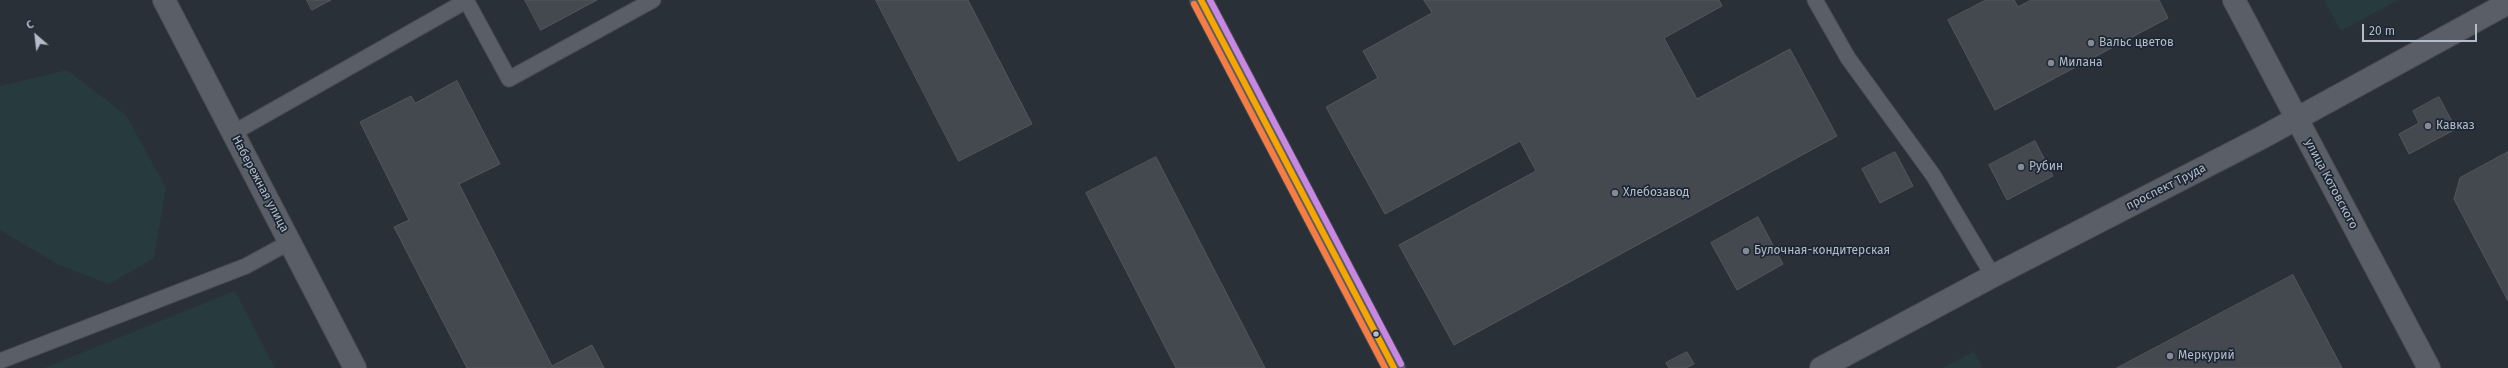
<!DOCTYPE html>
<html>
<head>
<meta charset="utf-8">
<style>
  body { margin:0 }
  #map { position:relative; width:2508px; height:368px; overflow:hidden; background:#2a3038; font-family:"Fira Sans",sans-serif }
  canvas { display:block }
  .north { position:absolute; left:16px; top:16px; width:40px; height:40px; -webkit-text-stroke:3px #1d2633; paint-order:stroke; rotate:332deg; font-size:11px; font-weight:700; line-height:16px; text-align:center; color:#b4bcc9 }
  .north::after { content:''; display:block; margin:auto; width:14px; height:18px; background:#b4bcc9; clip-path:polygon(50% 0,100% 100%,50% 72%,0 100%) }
  .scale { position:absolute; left:2362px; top:24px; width:115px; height:18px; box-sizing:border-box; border:2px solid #b4bcc9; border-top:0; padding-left:5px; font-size:12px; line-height:14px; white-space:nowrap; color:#b4bcc9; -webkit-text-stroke:3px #1d2633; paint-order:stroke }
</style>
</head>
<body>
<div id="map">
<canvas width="2508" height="368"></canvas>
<div class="north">С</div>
<div class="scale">20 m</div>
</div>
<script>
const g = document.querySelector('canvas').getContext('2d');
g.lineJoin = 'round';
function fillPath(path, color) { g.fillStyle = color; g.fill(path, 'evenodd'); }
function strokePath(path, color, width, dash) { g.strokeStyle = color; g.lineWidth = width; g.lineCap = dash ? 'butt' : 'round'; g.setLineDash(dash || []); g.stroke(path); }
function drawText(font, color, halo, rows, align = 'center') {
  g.font = font + ' "Fira Sans",sans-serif'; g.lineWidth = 3.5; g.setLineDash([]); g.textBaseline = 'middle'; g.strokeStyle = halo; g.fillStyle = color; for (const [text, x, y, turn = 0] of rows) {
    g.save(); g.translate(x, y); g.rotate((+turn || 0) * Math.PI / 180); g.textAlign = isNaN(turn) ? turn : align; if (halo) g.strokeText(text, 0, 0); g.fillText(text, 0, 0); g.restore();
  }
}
fillPath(new Path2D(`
  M2324 0H2398L2341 31Z
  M67 70 126 115 166 188 154 258 109 284 59 265 0 230V86Z
  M235 291 275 368H44Z
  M1974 351 1983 368H1943Z`), '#273a3e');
const building = new Path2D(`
  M307 0H331L312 10Z
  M525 0H597L541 30Z
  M876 0H968L1032 124 959 161Z
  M1424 0H1719L1722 6 1664 38 1697 99 1790 49 1837 136 1454 345 1399 245 1536 171 1520 141 1385 214 1326 107 1378 78 1363 51 1432 13Z
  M1986 0H2014L2018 7 2031 0H2159L2168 18 1995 110 1948 20Z
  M457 81 500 164 459 184 552 366 592 345 604 368H467L394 227 409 220 360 122 411 96 415 103Z
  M2439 97 2456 129 2409 154 2399 134 2419 123 2413 111Z
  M2035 141 2053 176 2007 200 1989 165Z
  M1895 152 1913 186 1880 203 1862 169Z
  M2508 152V301L2454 199 2460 178Z
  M1156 157 1265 368H1176L1086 193Z
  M1758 217 1783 264 1737 290 1711 243Z
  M2293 275 2342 368H2117Z
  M1687 352 1694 364 1686 368H1669L1666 363Z`);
fillPath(building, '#444950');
strokePath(building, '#52575f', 1);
const service = new Path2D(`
  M466 0 509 79 653 0
  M1815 0 1848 58 1933 175 1993 276
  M233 133 466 1
  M0 361 246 266 290 242`);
const tertiary = new Path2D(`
  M164 0 355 368
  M1201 0 1394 368
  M2234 0 2429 368
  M1821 368 1993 276 2263 137 2508 3`);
strokePath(service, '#484c53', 17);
strokePath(tertiary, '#484c53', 24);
strokePath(service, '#5a5e66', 15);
strokePath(tertiary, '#5a5e66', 22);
strokePath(new Path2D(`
  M1201 0 1394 368`), '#f7a600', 6);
strokePath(new Path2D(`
  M1194 4 1385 368`), '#f77d43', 6);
strokePath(new Path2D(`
  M1210 0 1401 364`), '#c787e3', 6);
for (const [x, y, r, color] of [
  [2091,43,4,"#848b96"],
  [2051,63,4,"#848b96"],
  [2428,126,4,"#848b96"],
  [2021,167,4,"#848b96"],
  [1615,193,4,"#848b96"],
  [1746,251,4,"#848b96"],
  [1376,334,3.5,"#b4bcc9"],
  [2170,356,4,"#848b96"]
]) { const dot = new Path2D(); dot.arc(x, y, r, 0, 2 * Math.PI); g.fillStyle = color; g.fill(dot); strokePath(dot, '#1d2633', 1.5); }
drawText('12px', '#b4bcc9', '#1d2633', [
  ["Вальс цветов",2099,43],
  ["Милана",2059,63],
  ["Кавказ",2436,126],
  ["Рубин",2029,167],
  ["Хлебозавод",1623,193],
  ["Булочная-кондитерская",1754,251],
  ["Меркурий",2178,356]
], 'left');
drawText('12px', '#b4bcc9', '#1d2633', [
  ["Набережная улица",260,184,62],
  ["улица Котовского",2331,184,62],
  ["проспект Труда",2166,187,-27]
]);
</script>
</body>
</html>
